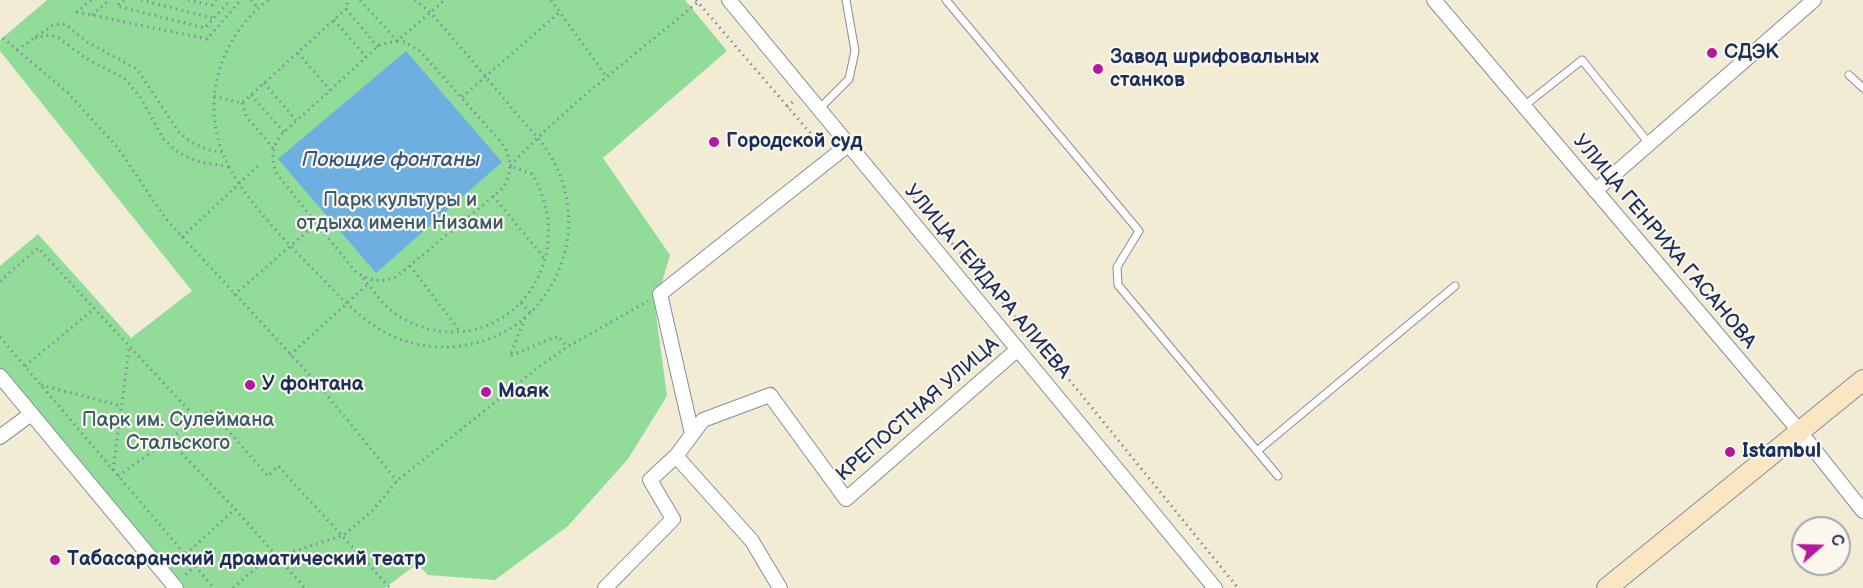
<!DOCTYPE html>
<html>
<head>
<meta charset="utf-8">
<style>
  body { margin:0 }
  #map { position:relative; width:1863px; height:588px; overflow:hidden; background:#f2ecd5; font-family:"Balsamiq Sans",sans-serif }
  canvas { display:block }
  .north { position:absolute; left:1791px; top:516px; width:60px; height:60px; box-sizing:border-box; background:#fbf7ec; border:2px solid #a1a7b3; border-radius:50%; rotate:70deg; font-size:16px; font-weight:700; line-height:24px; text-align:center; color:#1b2f5e }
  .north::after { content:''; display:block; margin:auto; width:21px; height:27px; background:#b5179e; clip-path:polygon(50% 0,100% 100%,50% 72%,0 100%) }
</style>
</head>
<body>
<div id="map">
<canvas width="1863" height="588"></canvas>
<div class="north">С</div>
</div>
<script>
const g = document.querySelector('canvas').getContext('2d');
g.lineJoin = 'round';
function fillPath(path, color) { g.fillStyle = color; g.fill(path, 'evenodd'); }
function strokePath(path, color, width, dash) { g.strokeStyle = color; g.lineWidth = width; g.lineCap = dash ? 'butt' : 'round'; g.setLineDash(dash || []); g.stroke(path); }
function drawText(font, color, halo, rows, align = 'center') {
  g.font = font + ' "Balsamiq Sans",sans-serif'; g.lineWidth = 4.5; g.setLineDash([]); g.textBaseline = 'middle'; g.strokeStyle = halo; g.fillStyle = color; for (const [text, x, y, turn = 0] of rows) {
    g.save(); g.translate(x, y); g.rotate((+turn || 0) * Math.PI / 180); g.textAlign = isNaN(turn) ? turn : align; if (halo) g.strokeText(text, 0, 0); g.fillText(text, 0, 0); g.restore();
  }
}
fillPath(new Path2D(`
  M47 0H685L727 51 603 158 670 255 655 307 667 396 628 459 568 526 495 580 428 575 417 564 385 588H176L0 375V266L38 234 131 338 192 291 0 51V40Z`), '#91dc99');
fillPath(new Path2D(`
  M406 51 502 162 376 273 278 159Z`), '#6eafe2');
const lane = new Path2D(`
  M946 0 1139 231 1117 267 1118 285 1278 476
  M1849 75 1863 88
  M1524 106 1582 60 1648 142
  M819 109 849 79 855 51 846 0
  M1257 451 1455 286`);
const street = new Path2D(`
  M729 0 1215 588
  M1434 0 1801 433 1863 511
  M1595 191 1814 0
  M0 376 176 588
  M692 434 660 294 848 145
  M0 437 31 414
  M605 588 673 519 650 480 676 456
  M780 588 752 541 676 456 703 420 770 395 846 499 1018 349`);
const secondary = new Path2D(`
  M1607 588 1863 380`);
strokePath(lane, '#868e9a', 9);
strokePath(street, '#868e9a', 16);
strokePath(secondary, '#868e9a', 22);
strokePath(new Path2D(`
  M91 0 77 12 207 39 241 0
  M124 0 117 6 205 28 230 0
  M141 0 213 18
  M188 0 212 5 216 0
  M251 0 258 8
  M268 0C217 39 198 108 229 167 248 202 284 240 312 268 339 295 365 327 402 340 442 354 489 347 522 320 568 282 582 217 555 164 545 144 529 128 515 112 487 78 459 45 430 12L415 0
  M360 0 397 41 445 0
  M551 0 606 76
  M696 0 824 149
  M346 9 378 47
  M92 15 109 0
  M334 20 366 57
  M3 38 68 93 118 148 166 219 318 384 397 481
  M35 38 50 35 59 38 87 59 124 78 141 98 164 140 179 153 196 161 229 167
  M397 41 405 42 420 51 501 142C513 158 513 174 501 190L396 277C381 283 368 281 355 271L277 174C270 159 272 146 282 134L373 51 380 45Z
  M17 50 53 25 65 24 87 42 137 69 179 132C191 143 205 151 222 152
  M298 53 330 90
  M264 83 296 120
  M251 95 284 132
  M214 96 242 103 346 9 348 0
  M462 97 561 11
  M242 103 246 116 273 148
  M787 107 796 99
  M909 193 1071 382 1238 588
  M493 196 545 259
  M182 237 259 165
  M410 266 460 331
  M363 278C374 291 383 306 397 315 491 374 588 269 532 174L510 166C567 105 634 56 698 2
  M0 281 38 248 197 419
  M234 295 317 223
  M521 303 531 313
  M525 318 510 356 558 336 567 347
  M0 337 195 566 184 576
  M290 355 368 284
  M25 366 94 309
  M41 385 121 406
  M169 440 235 509 305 588
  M113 470 129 348
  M118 476 210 410 268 476 278 466 390 588
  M186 554 235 509
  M195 566 214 588
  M233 588 264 561 344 535 372 511 397 481 535 370 567 347 648 301`), '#868e9a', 3, [1.5, 4.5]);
strokePath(lane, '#fff', 7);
strokePath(street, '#fff', 14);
strokePath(secondary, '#fbe6c4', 20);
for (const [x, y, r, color] of [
  [1712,53,6,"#b5179e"],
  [1098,69,6,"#b5179e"],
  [714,142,6,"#b5179e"],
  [250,385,6,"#b5179e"],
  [486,392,6,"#b5179e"],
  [1730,452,6,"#b5179e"],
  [55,560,6,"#b5179e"]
]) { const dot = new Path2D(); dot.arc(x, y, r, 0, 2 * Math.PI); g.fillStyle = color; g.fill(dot); strokePath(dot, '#fbf7ec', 2); }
drawText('bold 20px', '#1b2f5e', '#fbf7ec', [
  ["СДЭК",1724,53],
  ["Завод шрифовальных",1110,58],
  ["станков",1110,81],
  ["Городской суд",726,142],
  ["У фонтана",262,385],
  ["Маяк",498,392],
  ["Istambul",1742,452],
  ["Табасаранский драматический театр",67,560]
], 'left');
drawText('20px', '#385a6d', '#fbf7ec', [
  ["Парк культуры и",400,201],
  ["отдыха имени Низами",400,224],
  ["Парк им. Сулеймана",178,421],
  ["Стальского",178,444]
]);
drawText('20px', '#1b2f5e', '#fbf7ec', [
  ["УЛИЦА ГЕНРИХА ГАСАНОВА",1664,242,50],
  ["УЛИЦА ГЕЙДАРА АЛИЕВА",987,282,50],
  ["КРЕПОСТНАЯ УЛИЦА",918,410,-41]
]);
drawText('italic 21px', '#345586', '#fbf7ec', [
  ["Поющие фонтаны",391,161]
]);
</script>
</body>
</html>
